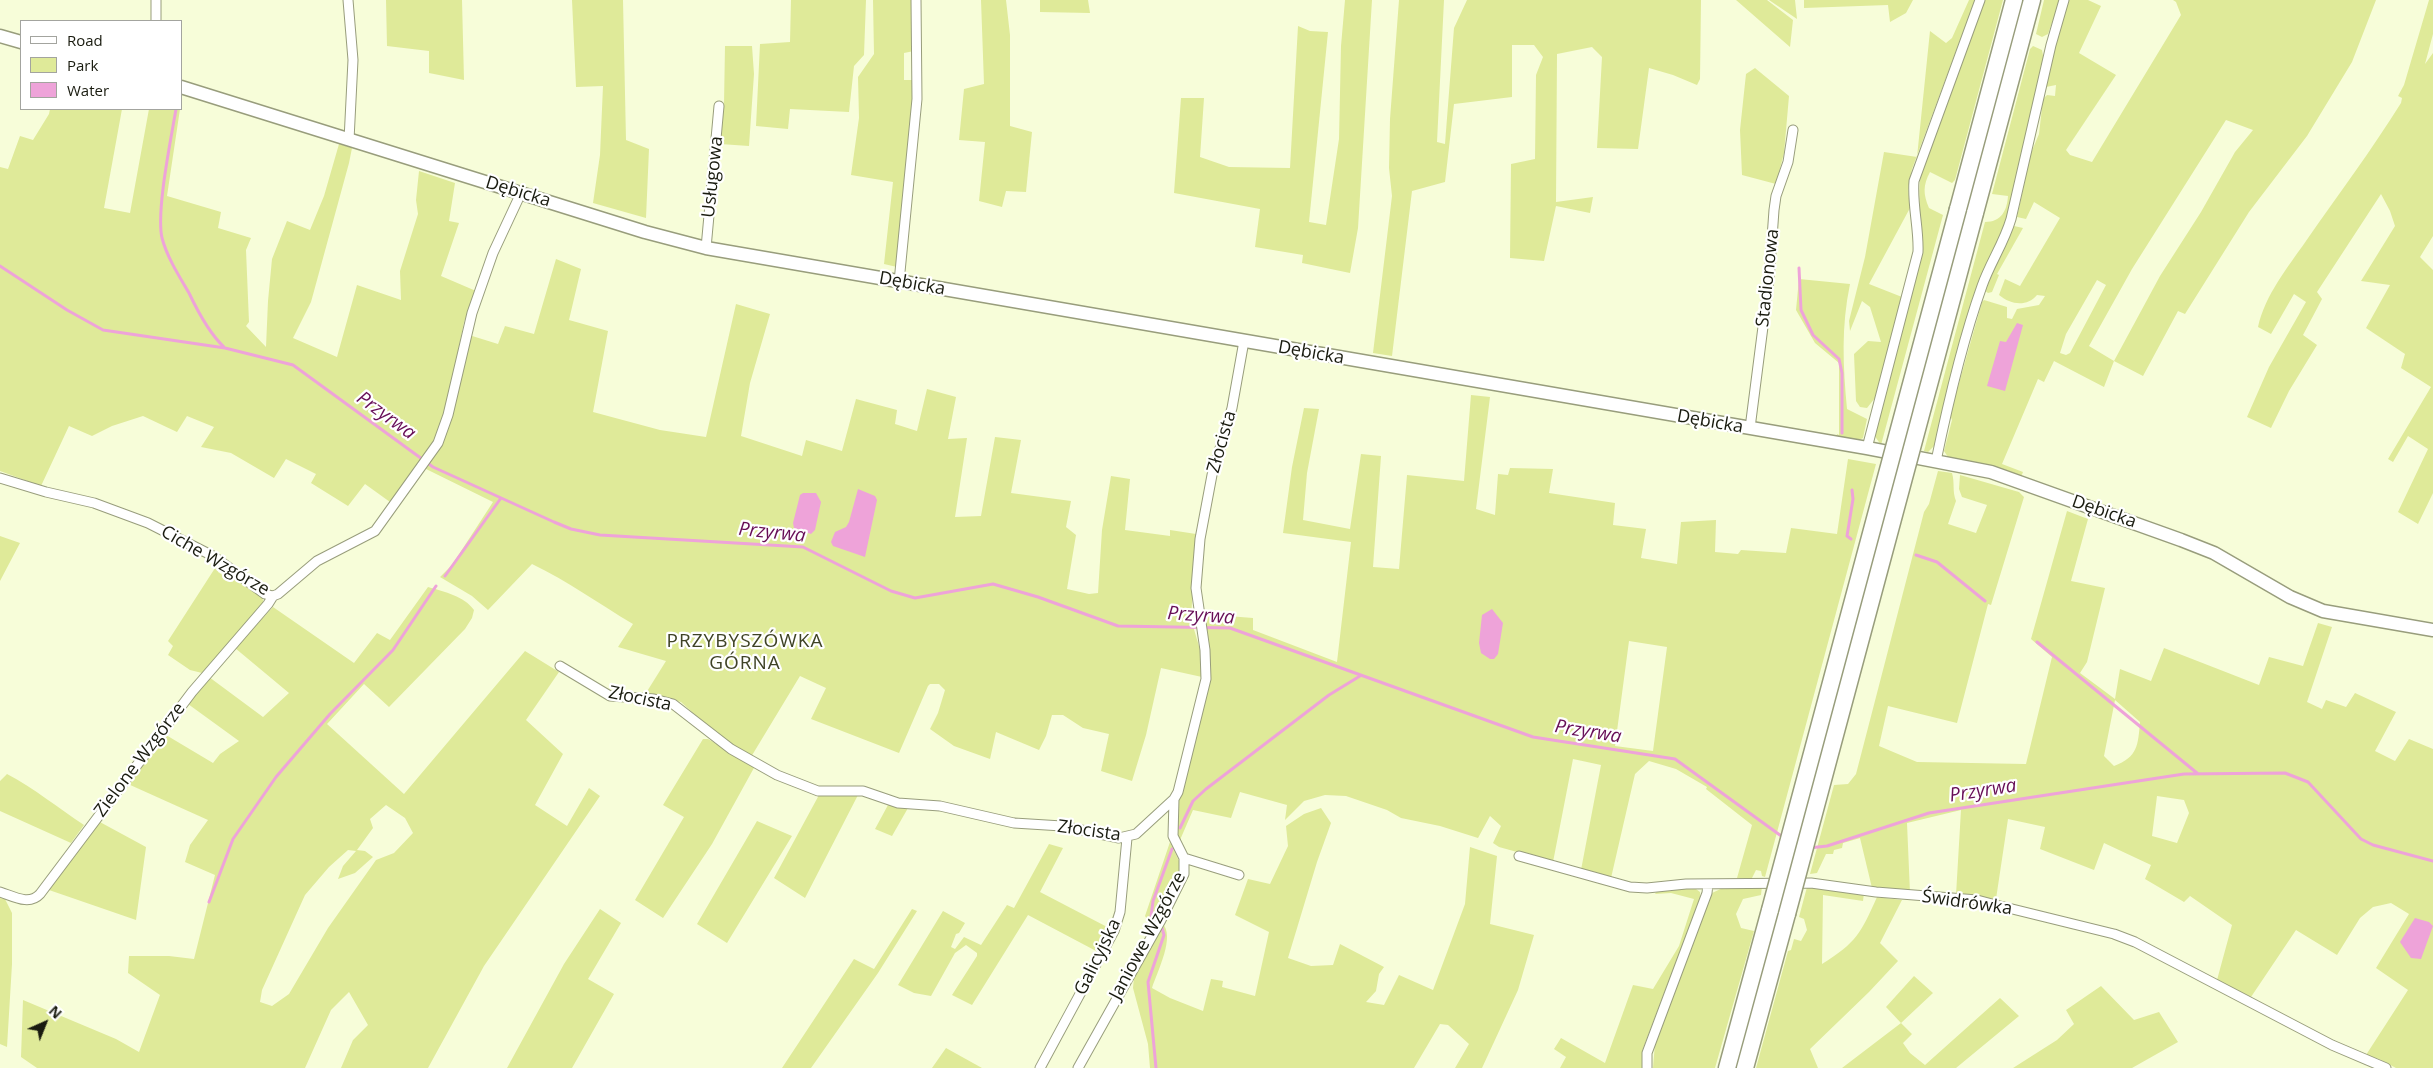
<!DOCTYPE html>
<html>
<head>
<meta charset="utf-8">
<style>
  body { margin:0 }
  #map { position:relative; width:2433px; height:1068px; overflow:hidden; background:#f7fdd9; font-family:"Open Sans",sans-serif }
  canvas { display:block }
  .legend { position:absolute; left:20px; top:20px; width:162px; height:90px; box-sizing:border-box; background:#fff; border:1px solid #a3a49f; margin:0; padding:6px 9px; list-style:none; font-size:15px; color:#191b0f }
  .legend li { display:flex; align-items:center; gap:10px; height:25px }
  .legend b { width:25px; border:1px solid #a3a49f }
  .north { position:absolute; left:20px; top:998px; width:50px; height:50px; -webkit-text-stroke:4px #fff; paint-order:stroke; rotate:44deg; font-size:14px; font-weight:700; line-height:20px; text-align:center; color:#191b0f }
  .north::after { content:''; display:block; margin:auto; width:18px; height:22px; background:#191b0f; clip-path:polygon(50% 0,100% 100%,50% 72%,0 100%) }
</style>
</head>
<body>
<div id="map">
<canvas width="2433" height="1068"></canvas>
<ul class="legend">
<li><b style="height:6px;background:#fff"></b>Road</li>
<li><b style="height:14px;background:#dfea99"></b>Park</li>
<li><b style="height:14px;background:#eea3d9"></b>Water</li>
</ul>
<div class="north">N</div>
</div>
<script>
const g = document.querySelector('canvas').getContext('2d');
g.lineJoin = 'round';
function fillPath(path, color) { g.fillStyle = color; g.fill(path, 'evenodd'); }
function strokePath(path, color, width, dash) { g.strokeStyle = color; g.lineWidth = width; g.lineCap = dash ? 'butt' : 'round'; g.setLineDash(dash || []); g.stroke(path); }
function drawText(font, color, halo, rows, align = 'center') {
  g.font = font + ' "Open Sans",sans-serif'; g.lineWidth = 4.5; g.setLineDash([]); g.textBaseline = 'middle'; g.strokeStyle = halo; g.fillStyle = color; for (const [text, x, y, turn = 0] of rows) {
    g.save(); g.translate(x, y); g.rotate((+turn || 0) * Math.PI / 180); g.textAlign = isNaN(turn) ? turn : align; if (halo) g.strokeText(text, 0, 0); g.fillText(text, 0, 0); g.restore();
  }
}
fillPath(new Path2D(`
  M386 0H462L464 80 429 73V51L387 46Z
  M572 0H623L626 140 649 149 646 218 593 203 600 155 603 86 576 87Z
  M791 0H866L864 55 854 66 849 112 790 109 788 129 756 126 760 44 790 42Z
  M873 0H912L914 51 904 53V80H912L915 84 897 267 884 264 893 182 851 175 859 118 858 77 874 54Z
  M981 0H1006L1010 35V126L1032 132 1026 192 1006 191 1002 207 979 201 985 142 959 140 964 89 984 84Z
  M1040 0H1088L1090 13 1040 12Z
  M1345 0H1372L1358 228 1350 273 1302 263 1303 255 1255 247 1260 209 1174 193 1181 98H1204L1200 157 1229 167 1290 168 1298 26 1310 31 1328 32 1309 222 1326 225 1339 139 1341 46Z
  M1399 0H1444L1437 142 1445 144 1454 28 1467 0H1701L1700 79 1697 85 1673 75 1649 68 1638 149 1597 148 1602 57 1592 47 1557 54 1556 202 1593 197 1590 213 1556 206 1544 261 1510 258 1511 164 1535 159 1536 75 1543 57 1534 45H1512V97L1454 104 1445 182 1412 191 1392 356 1373 353 1392 196 1389 168 1390 119Z
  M1736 0H1767L1793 20 1790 47Z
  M1769 0H1795L1797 19Z
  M1804 0H1913L1906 13 1890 22 1888 5 1804 8Z
  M1969 0H1975L1912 169 1908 189 1910 208 1869 284 1902 297 1875 398 1867 408 1860 407 1856 401 1854 354 1868 341 1881 342 1870 307 1862 301 1850 331 1849 321 1865 257 1884 152 1917 157 1930 31 1946 43 1952 38Z
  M1984 0H2003L1955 180 1952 183 1930 172C1923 185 1923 194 1929 208L1943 215 1881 445 1874 435 1921 249C1922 223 1917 198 1921 172Z
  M2044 0H2060L2048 34 2042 37 2036 34Z
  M2069 0H2088L2101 6 2079 53 2116 75 2066 150 2070 155 2092 162 2181 15 2176 2 2173 0H2376L2352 62 2307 136 2249 212 2185 314 2178 311 2143 376 2114 361 2104 387 2054 361 2044 382 2038 379 2002 464 2023 472 2021 477 1954 459 1948 457 1944 451 1952 420 1950 415 1982 302 1984 300 2007 307V318L2012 319 2017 309 2039 305 2045 296 2037 295C2027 307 2011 305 1999 295L2005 279 2020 286 2060 218 2034 202 2026 219 2017 217 2031 153 2039 134 2043 99 2047 95 2055 96 2056 85 2046 87 2054 51ZM2226 120 2253 130 2235 152 2201 212 2160 276 2114 361 2089 346 2132 269ZM2097 280 2106 285 2070 353 2066 355 2060 353 2066 334Z
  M2429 0H2433V34L2425 64 2433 53V236L2420 257 2433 270V493L2418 524 2398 512 2428 449 2408 436 2393 462 2388 459 2431 387 2401 368 2405 354 2366 328 2390 285 2361 281 2395 226 2390 211 2381 194 2317 292 2322 299 2303 335 2317 345 2289 391 2271 428 2247 417 2269 367 2306 302 2294 294 2271 334 2258 327C2265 295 2288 267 2306 241 2338 195 2371 151 2401 103L2402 98 2398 96 2404 85Z
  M725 46H752L754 74 749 146 720 144 724 104Z
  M2033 46 2042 50 2044 61 2010 208 1958 357 1934 446 1928 452 1924 451 1985 222C2001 222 2007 211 2008 196L1992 194 2030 49Z
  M1755 68 1789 96 1784 153 1776 184 1742 175 1740 130 1746 74Z
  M50 109H122L104 208 130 213 149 109H180L167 196 221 212 218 228 251 238 246 250 249 322 246 326 266 347 268 301 272 259 287 221 310 230 324 196 339 144 352 148 349 163 311 302 293 338 337 357 357 285 401 300 400 271 418 214 416 200 419 171 455 183 449 221 459 223 441 276 476 291 464 322 445 414 438 435 390 502 365 484 348 506 311 483 316 474 286 459 274 478 231 453 201 447 214 427 187 416 177 432 143 416 112 426 92 436 69 426 41 486 0 471V167L8 169 20 136 33 140 49 114Z
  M2014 226 2023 228 1997 274 1999 275 1992 292 1988 293 1984 290 1988 281Z
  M556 259 581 269 569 320 608 331 593 412 660 430 706 437 736 304 770 314 750 383 741 436 802 456 806 440 842 451 856 399 897 410 895 424 917 431 927 389 956 397 948 439 967 438 955 517 981 516 995 437 1021 440 1011 493 1071 501 1066 527 1076 535 1067 589 1089 594 1098 593 1102 530 1111 476 1130 479 1125 530 1170 536V530L1196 534 1191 619 1203 660 1202 677 1161 668 1146 735 1132 781 1101 771 1109 734 1083 728 1063 715H1052L1046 736 1039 750 996 732 990 759 954 746 930 729 938 713 945 690 939 684H930L928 686 899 753 811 719 826 688 800 676 751 757 716 734 681 702 646 693 666 661 618 647 633 624C599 604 568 581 532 564L488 610 472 596 440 577 452 565 493 502 424 468 450 422 469 335 498 344 505 326 534 334Z
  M1799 279 1850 284C1841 327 1843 366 1847 409L1867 419 1863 438 1857 441 1836 437 1837 434 1839 435V363L1815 343 1796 310Z
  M1471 395 1490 397 1476 509 1495 515 1498 474 1508 475 1510 468 1553 469 1549 493 1615 503 1613 525 1646 529 1641 558 1677 564 1681 522 1716 520 1715 552 1738 554 1741 550 1786 553 1791 528 1837 534 1848 459 1876 464 1765 877 1762 876 1761 871 1756 870 1752 878H1737L1752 825 1706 789 1707 787 1676 769 1649 761 1635 774 1611 878 1581 870 1601 765 1573 759 1553 862 1499 847 1493 843 1501 826 1490 816 1478 838 1440 826 1401 818 1387 810 1346 796 1325 795 1304 801 1285 820 1287 805 1240 792 1231 818 1193 810 1180 840 1175 827 1178 800 1210 677V657L1203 618 1215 615 1253 618V630L1337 662 1351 542 1283 533 1292 467 1304 408 1319 409 1307 473 1303 520 1350 529 1361 454 1381 456 1373 567 1399 569 1407 475 1464 481ZM1629 641 1667 647 1653 751 1615 746Z
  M1938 471 1952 473C1955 483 1952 491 1956 501L1948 524 1976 533 1987 505 1962 497 1959 489 1960 475 2019 492 2024 497 1991 605 1988 604 1957 723 1888 706 1879 746 1917 762 2026 764 2052 657 2031 639 2067 511 2088 519 2071 581 2105 588 2087 662 2080 673 2115 699 2120 669 2151 681 2164 648 2259 685 2269 657 2303 666 2318 623 2332 627 2307 702 2322 709 2326 700 2346 707 2355 693 2396 712 2375 751 2395 761 2409 739 2433 749V1068H2396L2379 1059 2366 1055 2408 990 2376 968 2409 914 2391 903 2373 907 2360 918 2337 955 2296 930 2251 997 2217 980 2232 925 2190 896 2184 902 2145 879 2151 865 2104 843 2094 870 2040 849 2045 827 2008 819 1996 899 1956 895 1961 810 1907 823 1910 893 1872 888 1860 838 1843 843 1842 848 1834 850 1833 854H1826L1817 873 1810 874 1834 785 1848 784 1856 774 1924 512 1929 504ZM2115 700 2140 722C2138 745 2138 757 2114 766L2104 756ZM2157 796 2184 800 2189 813 2177 843 2152 836Z
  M0 536 20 543 0 581Z
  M217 565 218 572 224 576 229 573 262 597 264 604 202 673 190 670 168 655 173 646 168 641Z
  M428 587C445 592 464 596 474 610L472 618 465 629 389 707 364 684 327 724 404 794 525 651 559 672 526 720 563 754 535 805 567 826 589 788 600 796 484 966 428 1068H341L353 1040 368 1025 349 992 331 1010 305 1068H37L21 1057 23 1000 116 1039 139 1052 160 995 128 973 129 956H169L194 959 215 875 185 862 190 845 208 820 128 784 166 735 213 763 220 754 239 741 188 704 209 677 263 717 289 693 235 648 273 607 354 663 377 633 390 640ZM386 805 405 818 413 833 394 853 376 860 328 928 289 994 272 1006 260 1002 262 990 305 895 329 867 348 850 356 851 343 866 338 879 355 873 373 857 365 851 357 850 373 828 370 819Z
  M703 739H708L755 766 712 844 663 918 635 900 684 817 663 805Z
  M7 774C34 788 58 808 84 825L71 843 0 811V781Z
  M848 793 858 795 805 898 774 878 819 795Z
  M888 805 908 808 892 836 875 829Z
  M1321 808 1331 823 1317 862 1288 958 1311 966 1333 965 1340 944 1384 967 1379 974 1376 991 1366 1002 1384 1005 1399 975 1433 990 1465 904 1470 847 1497 856 1490 924 1534 935 1518 990 1482 1068H1455L1469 1044 1448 1025 1440 1024 1414 1068H1150L1148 1044 1133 988 1134 977 1162 923C1176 936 1157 972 1152 988L1170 998 1203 1011 1211 979 1223 981 1222 987 1255 996 1269 932 1235 915 1248 879 1270 884 1288 846 1286 826 1304 814Z
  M98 821 146 847 136 920 49 890Z
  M757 821 792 836 727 943 697 924Z
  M1170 842 1181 865 1177 882 1152 927 1145 916Z
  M1049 844 1063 848 1040 892 1111 929 1098 952 1028 915 972 1005 952 995 977 956V953L966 945 955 953 931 996 914 993 898 985 943 911 965 923 959 933 956 934 951 947 955 949 964 937 981 945 1007 905 1014 908Z
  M1727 886H1762L1761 895 1743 899 1736 914 1741 928 1754 931 1715 1068H1653L1655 1043 1712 893Z
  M1683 887 1696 889 1700 892V899L1642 1051 1643 1068H1560L1566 1057 1554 1049 1561 1038 1605 1063 1633 985 1653 989 1679 946 1694 899 1671 893 1655 894 1658 890Z
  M1807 887 1864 893 1863 901 1823 895 1822 964C1856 943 1861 933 1877 897L1902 900 1880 943 1898 961 1869 992 1810 1049 1818 1068H1756L1788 951 1791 950 1794 939 1801 941 1807 930 1804 919 1799 917Z
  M0 898 5 899 12 913V964L7 1047 0 1044Z
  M600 909 621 923 588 979 614 994 572 1068H507L564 964Z
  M912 909 917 911 878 973 811 1068H782L854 959 874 969Z
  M1914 976 1933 993 1901 1023 1912 1034 1903 1043 1910 1053 1925 1065 2000 998 2019 1016 1956 1068H1842L1901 1023 1886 1007Z
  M2101 986 2134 1020 2159 1012 2178 1042 2132 1068H2013L2057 1040 2074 1024 2066 1010Z
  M946 1048 982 1068H932Z`), '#dfea99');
fillPath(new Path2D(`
  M2017 323 2023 325 2005 391 1987 386 2000 341 2006 342Z
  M858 489 875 496 877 500 865 557 833 546 831 542 835 532 846 527 849 522Z
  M803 493H816L821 502 815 530 811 534 794 528 793 523 800 495Z
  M1492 609 1503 623 1498 654 1494 659H1490L1481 653 1479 643 1482 615Z
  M2415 918 2429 922 2433 926 2421 959 2411 958 2400 942Z`), '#eea3d9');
strokePath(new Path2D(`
  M176 109C171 139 156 211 162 238 167 257 179 276 189 293 198 312 209 333 224 347
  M0 266 67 310 103 330 225 348 293 365 433 467 554 522 571 529 600 535 803 547 891 591 915 598 993 584 1038 597 1118 626 1230 628 1533 737 1675 759 1784 838
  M1799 268 1801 310 1813 335 1839 359 1842 373V433
  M1851 539 1847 536 1853 499 1852 490
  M1916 555 1937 562 1985 601
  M445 576 501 498
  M2037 642 2197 773
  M1180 828 1193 801 1206 789 1329 695 1360 676
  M1809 848 1827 846 1929 813 2184 774 2285 773 2308 782 2361 839 2373 845 2433 861
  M209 902 233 839 276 777 330 714 393 650 436 586
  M1156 922 1151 917 1153 901 1172 849
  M1156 1068 1148 982 1164 935 1162 928`), '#eea3d9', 3);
const street = new Path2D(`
  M156 0V21
  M348 0 353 60 349 140
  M706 248 719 106
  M899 282 917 99 916 0
  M1750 428 1769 280 1774 210 1776 196 1788 162 1793 130
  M1867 448 1918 252C1919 228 1912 205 1914 181L1980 0
  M1936 461C1948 403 1962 342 1982 286 1990 263 2004 243 2011 219L2051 45 2064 0
  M0 478 46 492 94 503 148 523 213 556 265 594 273 596 278 594 317 561 375 531 438 443 448 415 472 313 493 253 521 193
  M560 666 610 696 654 699 673 704 731 749 777 775 818 791H863L898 803 940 806 1014 823 1062 826 1119 838 1136 834 1174 799 1178 792 1206 679 1205 650 1196 588 1200 539 1212 475 1232 408 1244 341
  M1519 856 1630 887 1647 888 1686 884 1811 883 1876 892 1977 900 1996 905 2114 934 2135 942 2332 1045 2386 1068
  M1184 858 1239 875
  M0 892C13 896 29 906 40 894L192 692 268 604 273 596
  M1040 1068 1114 931 1120 912 1127 838
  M1078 1068 1161 920 1184 874V858L1173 836 1174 799
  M1647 1068V1053L1707 893 1708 884`);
const secondary = new Path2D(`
  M0 36 21 42
  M181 87 645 232 706 248 1867 448 1991 472 2181 540 2214 553 2290 597 2323 611 2433 630`);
const highway = new Path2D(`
  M1958 209 2014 0
  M1975 213 2032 0
  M1727 1068 1770 910
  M1745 1068 1787 914`);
strokePath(street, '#989d7c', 11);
strokePath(secondary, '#989d7c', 15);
strokePath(highway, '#989d7c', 19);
strokePath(street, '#fff', 9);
strokePath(secondary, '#fff', 12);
strokePath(highway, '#fff', 16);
const highwayBridge = new Path2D(`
  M1770 910 1958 209
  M1787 914 1975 213`);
strokePath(highwayBridge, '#989d7c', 19, []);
strokePath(highwayBridge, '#fff', 16);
drawText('18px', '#191b0f', '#fff', [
  ["Usługowa",713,177,-84],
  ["Dębicka",518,192,17],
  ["Stadionowa",1768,278,-84],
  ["Dębicka",912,284,10],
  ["Dębicka",1311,353,10],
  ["Dębicka",1710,422,10],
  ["Złocista",1222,442,-74],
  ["Dębicka",2104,512,19],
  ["Ciche Wzgórze",215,561,30],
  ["Złocista",640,699,12],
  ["Zielone Wzgórze",140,760,-53],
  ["Złocista",1089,831,8],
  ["Świdrówka",1967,903,8],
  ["Janiowe Wzgórze",1148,936,-62],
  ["Galicyjska",1098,957,-64]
]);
drawText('italic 19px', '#670e57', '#fff', [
  ["Przyrwa",386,416,36],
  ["Przyrwa",772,533,6],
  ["Przyrwa",1201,616,4],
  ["Przyrwa",1588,732,9],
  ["Przyrwa",1983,791,-9]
]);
g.letterSpacing = '1px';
drawText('19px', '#3f4326', '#fff', [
  ["PRZYBYSZÓWKA",745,642],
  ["GÓRNA",745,664]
]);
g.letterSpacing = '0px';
</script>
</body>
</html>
